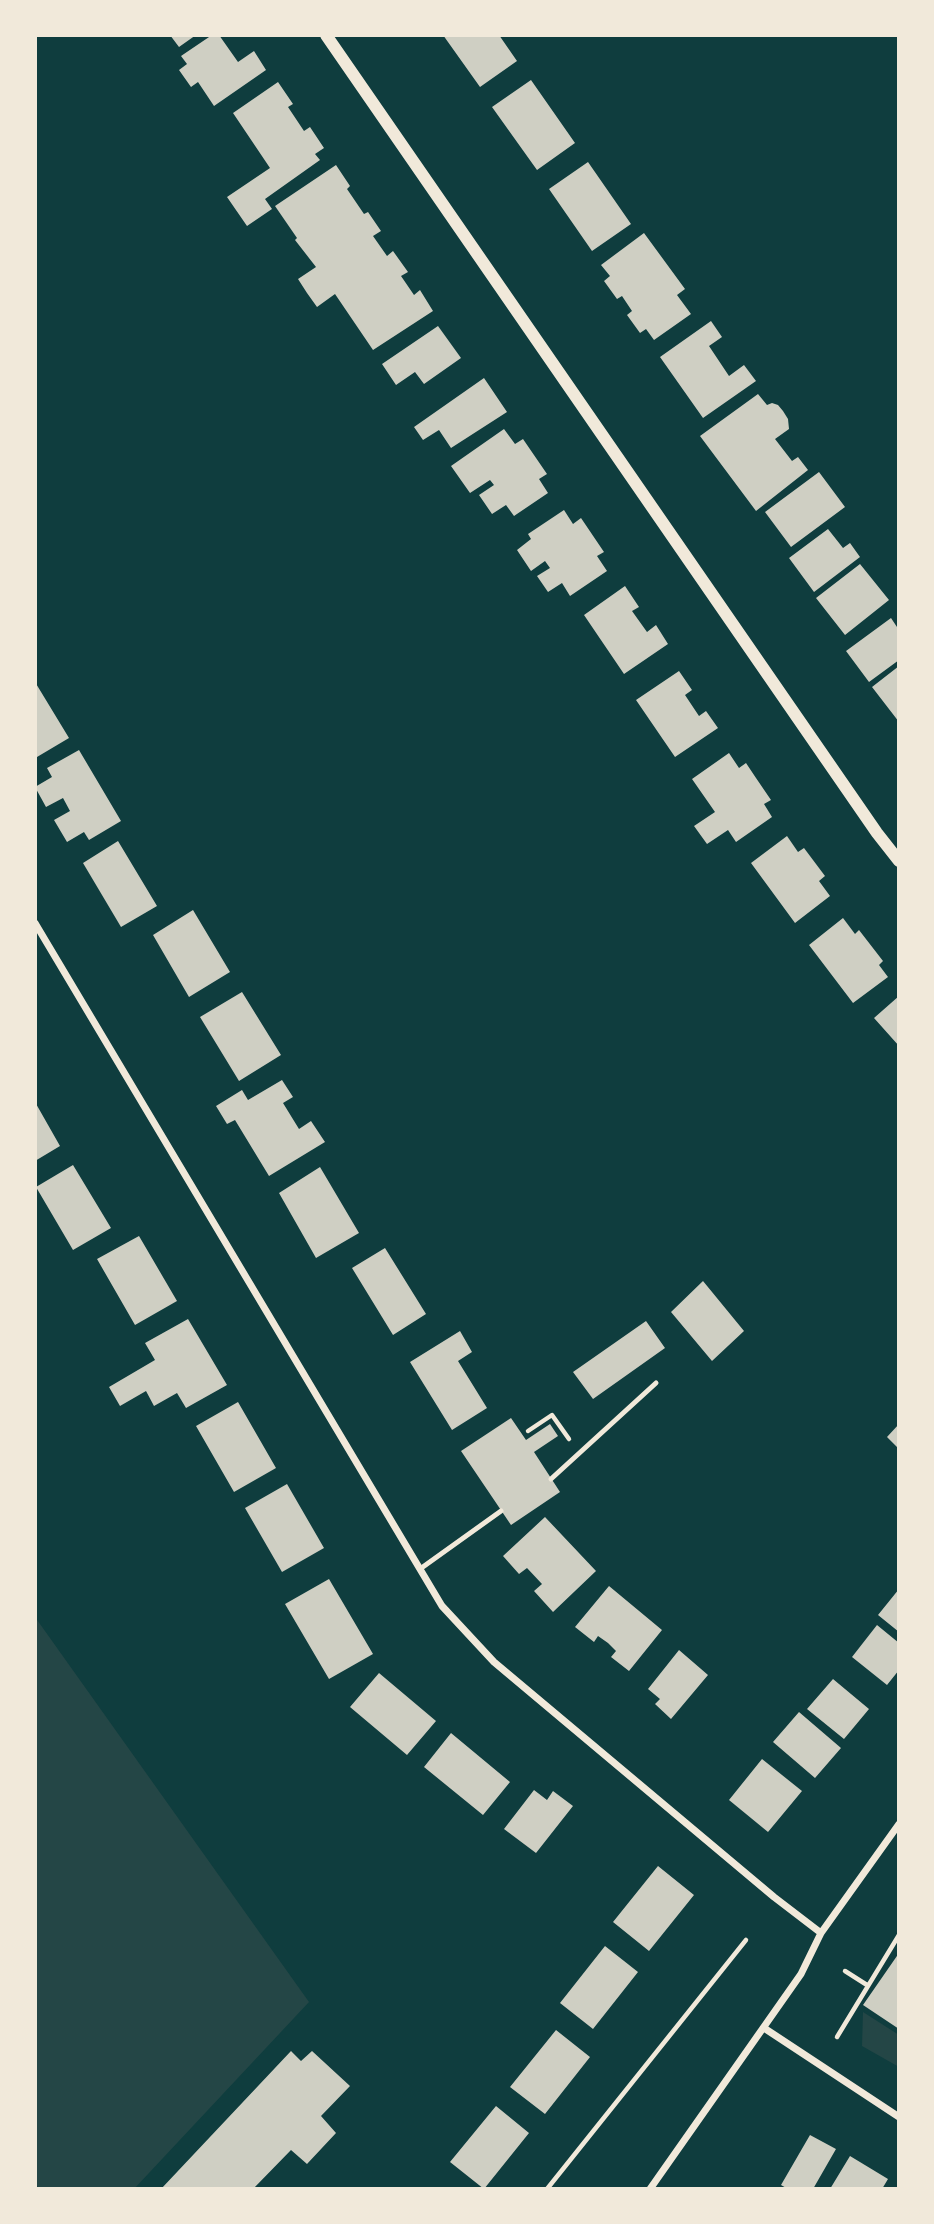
<!DOCTYPE html>
<html>
<head>
<meta charset="utf-8">
<style>
  body { margin:0 }
  #map { position:relative; width:934px; height:2224px; overflow:hidden; background:#0f3d3e; font-family:"Titillium Web",sans-serif }
  canvas { display:block }
  .frame { position:absolute; inset:0; border:37px solid #f1e9da; pointer-events:none }
</style>
</head>
<body>
<div id="map">
<canvas width="934" height="2224"></canvas>
<div class="frame"></div>
</div>
<script>
const g = document.querySelector('canvas').getContext('2d');
g.lineJoin = 'round';
function fillPath(path, color) { g.fillStyle = color; g.fill(path, 'evenodd'); }
function strokePath(path, color, width, dash) { g.strokeStyle = color; g.lineWidth = width; g.lineCap = dash ? 'butt' : 'round'; g.setLineDash(dash || []); g.stroke(path); }
fillPath(new Path2D(`
  M35 1617 309 2002 134 2189H39L35 2183Z
  M863 2012 899 2035V2067L862 2046Z`), '#244646');
fillPath(new Path2D(`
  M170 35H196L179 47Z
  M212 35H219L238 62 254 51 266 70 214 106 198 82 191 87 179 70 187 64 181 56Z
  M443 35H499L517 61 480 87Z
  M531 80 575 143 537 170 492 107Z
  M278 82 293 104 288 107 304 131 310 127 324 148 315 154 320 160 265 199 272 209 247 226 227 197 270 168 233 113Z
  M588 162 631 224 592 251 549 189Z
  M336 165 350 186 347 189 364 214 368 212 381 231 373 236 387 256 393 251 408 272 401 276 414 295 420 290 433 311 373 350 335 294 317 307 307 293 298 279 316 267 295 240 297 238 275 206Z
  M644 233 685 289 677 295 691 314 654 340 646 329 640 333 627 315 632 311 622 296 617 299 604 281 610 276 601 265Z
  M711 321 722 337 709 346 729 376 744 365 756 381 703 418 660 357Z
  M438 326 461 358 424 384 415 372 396 385 382 364Z
  M484 378 507 412 451 448 439 430 423 440 414 427Z
  M758 394 767 405 772 403 778 405 783 411 788 419 789 429 775 439 792 461 798 457 808 470 756 511 700 436Z
  M504 429 515 444 523 439 547 474 539 479 548 493 514 516 506 505 492 514 479 495 494 485 490 480 470 493 451 466Z
  M819 472 845 507 791 547 765 512Z
  M564 510 573 524 581 518 604 552 597 556 607 571 570 596 562 583 548 592 537 576 550 568 545 561 531 571 517 550 531 539 528 534Z
  M828 529 843 548 850 543 860 557 814 592 789 558Z
  M860 564 889 600 845 635 816 598Z
  M625 586 639 607 632 611 647 632 656 625 668 644 624 674 584 615Z
  M891 618 897 627 899 625V660L869 682 846 651Z
  M899 666V722L872 687Z
  M679 671 692 690 685 695 699 716 706 711 718 728 675 757 636 700Z
  M35 682 69 738 37 757 35 755Z
  M79 750 121 821 89 840 84 832 67 842 54 820 70 811 63 798 46 807 35 787 52 777 47 768Z
  M729 753 739 768 746 763 756 778 771 800 764 804 772 817 736 842 728 830 707 844 694 826 715 812 692 779Z
  M787 836 798 852 804 848 825 876 819 881 830 896 795 923 751 863Z
  M118 841 157 906 121 927 83 863Z
  M193 910 230 972 189 997 153 935Z
  M843 918 855 934 859 930 883 961 879 965 888 977 853 1003 809 945Z
  M242 992 281 1055 239 1081 200 1017Z
  M899 996V1046L874 1018Z
  M282 1080 293 1097 283 1103 299 1129 311 1121 325 1142 269 1176 235 1120 227 1124 216 1106 242 1090 248 1100Z
  M35 1102 60 1146 35 1161Z
  M73 1165 111 1228 73 1250 36 1187Z
  M320 1167 359 1233 316 1258 279 1193Z
  M139 1236 177 1301 135 1325 97 1259Z
  M385 1248 426 1314 393 1335 352 1268Z
  M703 1281 744 1331 712 1361 671 1312Z
  M188 1319 227 1385 186 1408 177 1393 154 1406 146 1391 120 1406 109 1387 155 1360 145 1343Z
  M646 1321 665 1348 593 1399 573 1372Z
  M460 1331 472 1352 458 1361 487 1408 452 1430 410 1362Z
  M238 1402 276 1468 234 1492 196 1426Z
  M511 1418 526 1440 550 1424 558 1436 534 1452 560 1492 511 1525 461 1451Z
  M899 1424V1449L887 1437Z
  M287 1484 324 1548 282 1572 245 1508Z
  M545 1517 596 1571 553 1612 534 1591 542 1584 527 1568 519 1574 503 1556Z
  M329 1579 373 1654 329 1679 285 1604Z
  M609 1586 662 1630 629 1671 611 1657 616 1651 608 1643 598 1636 594 1642 575 1627Z
  M899 1589V1632L878 1615Z
  M877 1625 899 1643V1670L887 1685 852 1657Z
  M679 1650 708 1675 671 1719 655 1704 660 1699 648 1689Z
  M379 1673 436 1721 407 1755 350 1707Z
  M833 1679 869 1709 844 1739 807 1709Z
  M799 1712 841 1748 815 1778 773 1742Z
  M451 1733 510 1782 483 1815 424 1767Z
  M762 1759 802 1791 768 1832 729 1800Z
  M534 1790 547 1800 553 1791 573 1806 536 1853 504 1829Z
  M658 1866 694 1895 649 1951 613 1922Z
  M605 1946 638 1972 593 2029 560 2003Z
  M899 1953V2029L863 2005Z
  M556 2030 590 2057 545 2114 510 2087Z
  M291 2051 301 2061 312 2051 350 2086 321 2116 336 2133 307 2164 291 2150 253 2189H161Z
  M496 2106 529 2133 484 2189 450 2162Z
  M810 2135 836 2149 813 2189H788L781 2185Z
  M850 2156 888 2179 882 2189H830Z`), '#cfcfc3');
strokePath(new Path2D(`
  M528 1431 552 1415 569 1439
  M845 1971 867 1985
  M837 2037 899 1935
  M547 2189 746 1940`), '#f1e9da', 4.5);
strokePath(new Path2D(`
  M551 1479 656 1383
  M420 1569 501 1511`), '#f1e9da', 5);
strokePath(new Path2D(`
  M35 923 442 1606 494 1662 774 1897 821 1933
  M764 2028 899 2117
  M650 2189 801 1974 821 1933 899 1824`), '#f1e9da', 7);
strokePath(new Path2D(`
  M326 35 877 833 899 861`), '#f1e9da', 12);
</script>
</body>
</html>
